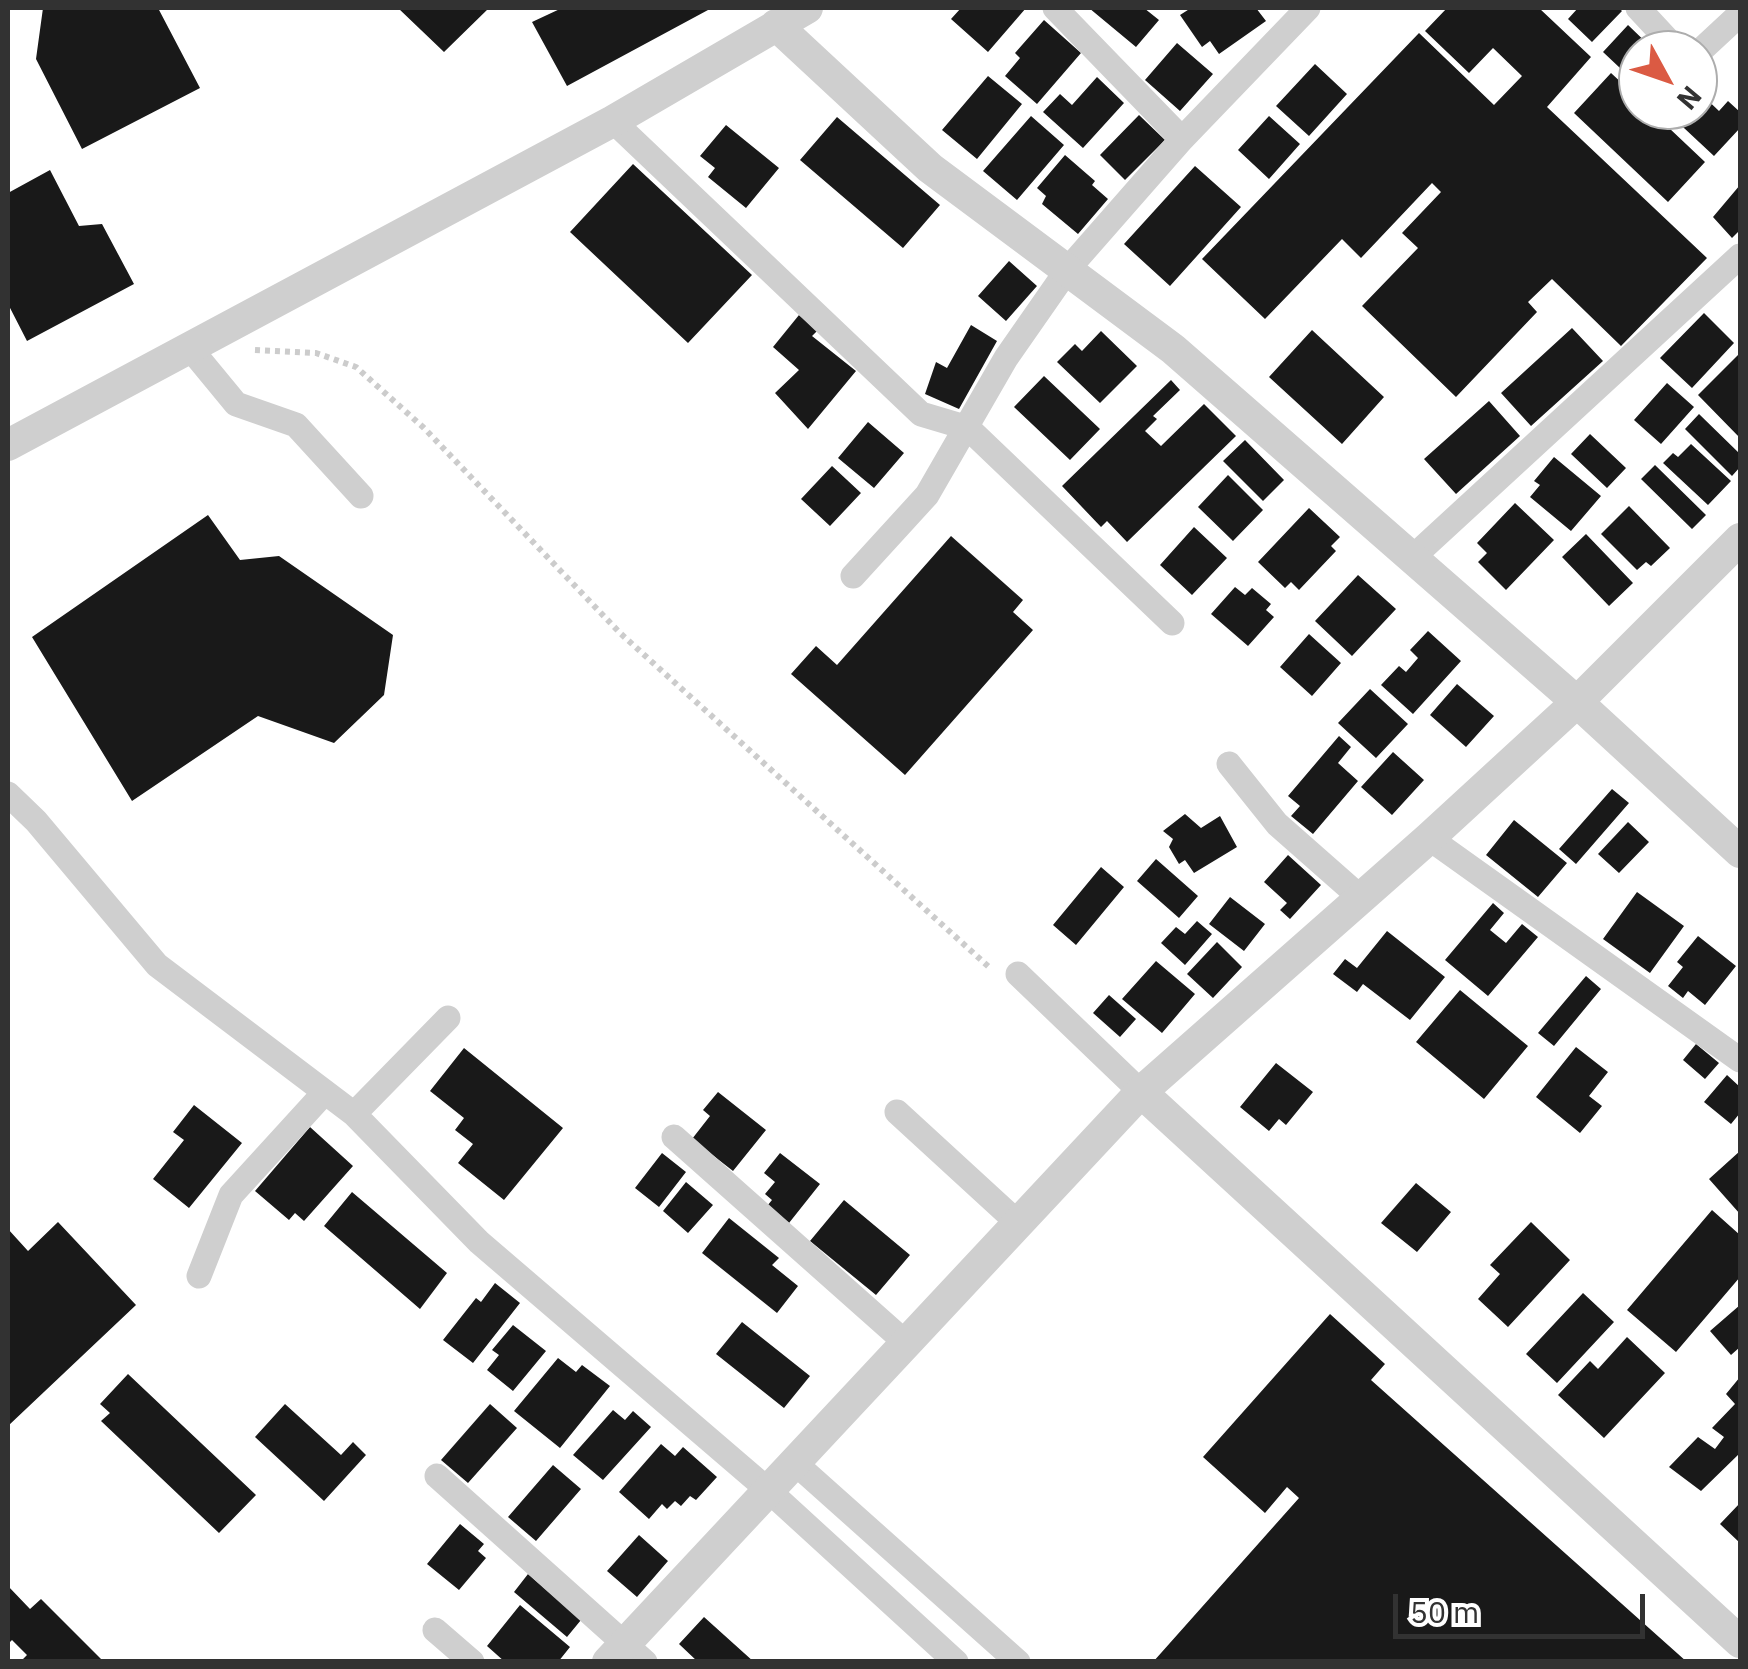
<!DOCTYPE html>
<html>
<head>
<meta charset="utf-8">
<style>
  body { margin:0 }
  #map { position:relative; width:1748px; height:1669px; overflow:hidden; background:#fff; font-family:"IBM Plex Sans",sans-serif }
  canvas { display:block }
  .frame { position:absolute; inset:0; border:10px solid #323232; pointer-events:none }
  .north { position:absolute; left:1618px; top:30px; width:100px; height:100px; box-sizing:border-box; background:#fff; border:2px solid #adadad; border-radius:50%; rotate:130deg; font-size:28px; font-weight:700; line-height:40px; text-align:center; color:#323232 }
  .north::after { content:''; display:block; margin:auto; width:35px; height:45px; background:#db5a43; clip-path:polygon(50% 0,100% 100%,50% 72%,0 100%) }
  .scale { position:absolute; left:1393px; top:1594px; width:252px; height:45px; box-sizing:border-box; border:5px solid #323232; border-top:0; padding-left:12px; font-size:30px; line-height:35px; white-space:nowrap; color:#323232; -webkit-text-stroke:8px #fff; paint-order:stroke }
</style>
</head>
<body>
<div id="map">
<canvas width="1748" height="1669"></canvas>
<div class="frame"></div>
<div class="north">N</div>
<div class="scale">50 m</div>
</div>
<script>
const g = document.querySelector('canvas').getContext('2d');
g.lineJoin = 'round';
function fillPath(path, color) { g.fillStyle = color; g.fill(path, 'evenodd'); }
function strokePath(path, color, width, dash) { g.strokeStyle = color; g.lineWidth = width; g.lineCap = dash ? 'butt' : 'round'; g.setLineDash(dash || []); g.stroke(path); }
fillPath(new Path2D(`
  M43 8H158L200 88 82 149 36 59Z
  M398 8H489L444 52Z
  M562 8H706L708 10 567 86 532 22Z
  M961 8H1026L988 52 951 19Z
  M1089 8H1144L1159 20 1136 47Z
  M1191 8H1256L1266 21 1219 54 1210 41 1202 47 1180 15Z
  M1447 8H1539L1591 57 1547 107 1707 258 1621 346 1552 279 1528 302 1537 312 1456 397 1362 306 1418 248 1402 233 1441 192 1432 183 1361 258 1342 239 1265 319 1202 259 1419 33 1494 105 1522 76 1493 48 1469 73 1425 31Z
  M1578 8H1619L1622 11 1592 42 1568 19Z
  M1044 20 1081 53 1037 104 1005 76 1020 58 1015 53Z
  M1628 25 1654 50H1638V85L1603 52Z
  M1177 43 1213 74 1180 111 1145 80Z
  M1315 64 1347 94 1309 136 1276 106Z
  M1611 73 1638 98V110H1650L1705 162 1668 202 1574 113Z
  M988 76 1022 104 977 159 942 130Z
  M1097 77 1124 103 1083 148 1043 112 1060 94 1072 105Z
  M1698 91 1719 111 1728 101 1740 112V128L1714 156 1669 114 1672 110H1698Z
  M1139 115 1165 140 1125 180 1100 155Z
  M1031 116 1064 145 1017 200 983 171Z
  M1269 116 1300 144 1269 179 1238 150Z
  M837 117 940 205 903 248 800 160Z
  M726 125 779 168 746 208 708 177 715 168 700 156Z
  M1065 155 1095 181 1092 185 1108 199 1078 234 1042 204 1046 196 1037 188Z
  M633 164 752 275 688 343 570 232Z
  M1195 166 1241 207 1170 286 1124 244Z
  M50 170 79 226 102 224 134 284 27 341 8 304V193Z
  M1740 185V230L1732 238 1713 217Z
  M1009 261 1037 286 1006 321 978 296Z
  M1704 313 1734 343 1692 388 1660 358Z
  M799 315 817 331 812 336 856 371 808 429 775 393 799 370 773 347Z
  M971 325 997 341 959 409 925 394 936 362 947 368Z
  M1572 328 1603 361 1531 426 1501 393Z
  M1312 330 1384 397 1342 444 1269 377Z
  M1101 331 1137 366 1100 403 1057 362 1075 344 1082 351Z
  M1740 353V438L1698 395Z
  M1044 376 1100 429 1070 460 1014 407Z
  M1171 380 1180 390 1153 416 1157 419 1145 431 1161 446 1204 404 1236 436 1127 542 1107 521 1101 527 1062 486Z
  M1667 383 1694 407 1661 444 1634 420Z
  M1489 401 1520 436 1456 494 1424 459Z
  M1699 414 1740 454V467L1732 476 1685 429Z
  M868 422 904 453 874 488 838 458Z
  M1590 434 1626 468 1607 488 1571 454Z
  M1245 440 1284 480 1263 501 1223 461Z
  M1691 444 1731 481 1708 505 1663 463 1673 453 1678 457Z
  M1554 457 1601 496 1571 531 1530 497 1540 485 1534 481Z
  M1655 465 1706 515 1692 529 1641 479Z
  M832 466 861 493 830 526 801 499Z
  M1228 475 1263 510 1233 541 1198 507Z
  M1515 503 1554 540 1506 590 1478 562 1487 553 1477 543Z
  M1629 506 1670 548 1651 566 1646 562 1637 570 1601 534Z
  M1309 508 1340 537 1331 546 1336 551 1299 590 1291 582 1285 588 1258 562Z
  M208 515 240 560 279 556 393 635 384 695 334 743 258 716 132 801 32 637Z
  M1194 527 1227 558 1192 595 1160 565Z
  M1586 534 1633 583 1609 606 1562 557Z
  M951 536 1023 600 1013 612 1033 630 905 775 791 674 816 646 837 665Z
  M1358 575 1396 609 1352 656 1315 621Z
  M1235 587 1245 595 1252 588 1271 604 1266 610 1274 617 1248 646 1211 614Z
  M1428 631 1461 661 1413 714 1381 685 1399 666 1406 672 1418 658 1410 650Z
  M1309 634 1341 663 1312 696 1280 667Z
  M1457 684 1494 716 1466 747 1430 715Z
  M1370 689 1408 724 1376 758 1338 723Z
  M1339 736 1351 747 1338 763 1358 781 1313 834 1291 816 1300 806 1288 796Z
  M1393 752 1424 780 1392 815 1361 787Z
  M1612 789 1629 803 1576 864 1559 849Z
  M1185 814 1201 828 1220 816 1237 847 1194 873 1185 860 1179 864 1169 847 1173 839 1163 831Z
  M1514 820 1567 863 1538 897 1486 855Z
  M1628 822 1649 842 1619 873 1598 854Z
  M1288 855 1321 885 1290 919 1280 910 1287 903 1264 882Z
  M1156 859 1198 896 1179 918 1137 881Z
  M1101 867 1124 887 1076 945 1053 925Z
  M1637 892 1684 926 1650 973 1603 939Z
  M1230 897 1265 924 1244 951 1209 924Z
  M1493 903 1504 913 1490 930 1506 943 1522 924 1538 937 1488 996 1445 960Z
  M1197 921 1212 934 1185 965 1161 943 1176 927 1185 934Z
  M1387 931 1445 977 1410 1020 1363 984 1357 992 1333 974 1345 959 1357 968Z
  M1698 936 1736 966 1705 1005 1688 991 1683 998 1668 986 1683 967 1677 962Z
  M1217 942 1242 967 1213 998 1187 974Z
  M1156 961 1195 994 1162 1033 1122 999Z
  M1586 976 1601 989 1554 1046 1538 1033Z
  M1460 990 1528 1046 1484 1099 1416 1042Z
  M1109 995 1136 1019 1120 1037 1093 1013Z
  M1696 1044 1719 1063 1705 1079 1683 1060Z
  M1576 1047 1608 1072 1589 1096 1602 1106 1580 1133 1536 1097Z
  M464 1048 563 1128 504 1200 458 1163 473 1144 455 1130 464 1118 430 1091Z
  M1276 1063 1313 1092 1286 1125 1279 1119 1269 1131 1240 1107Z
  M1727 1075 1740 1087V1113L1731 1124 1704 1102Z
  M718 1092 766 1130 733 1171 692 1139 710 1116 703 1110Z
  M194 1105 242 1143 189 1208 153 1179 184 1140 173 1132Z
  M310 1127 353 1166 304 1221 295 1213 289 1220 255 1191Z
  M1740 1151V1214L1709 1179Z
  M662 1153 686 1172 659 1207 635 1188Z
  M780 1153 820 1184 789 1223 767 1206 772 1200 765 1194 775 1182 764 1173Z
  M686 1182 713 1205 688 1233 663 1211Z
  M1416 1183 1451 1212 1417 1252 1381 1223Z
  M352 1192 447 1273 420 1309 324 1226Z
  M844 1200 910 1255 876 1295 810 1241Z
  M1712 1210 1740 1235V1277L1676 1352 1627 1310Z
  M729 1218 779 1258 772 1265 798 1286 777 1313 702 1253Z
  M58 1222 136 1305 8 1426V1229L28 1251Z
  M1531 1222 1570 1260 1508 1327 1478 1299 1500 1274 1490 1265Z
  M495 1283 520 1303 473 1363 443 1340 476 1298 481 1302Z
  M1583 1293 1614 1322 1557 1383 1526 1354Z
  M1740 1305V1347L1731 1355 1710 1331Z
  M1330 1314 1385 1364 1371 1380 1687 1662H1153L1299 1498 1287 1487 1265 1513 1203 1457Z
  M742 1322 810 1376 784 1408 716 1354Z
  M513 1325 546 1351 513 1391 487 1370 499 1355 492 1350Z
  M1627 1337 1665 1373 1604 1438 1558 1395 1590 1361 1598 1369Z
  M558 1358 576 1372 582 1365 610 1386 560 1448 514 1411Z
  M128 1374 256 1495 219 1533 101 1421 110 1413 100 1404Z
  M1740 1377V1453L1701 1491 1669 1467 1698 1437 1715 1449 1724 1437 1712 1428 1735 1404 1726 1394Z
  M285 1404 341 1455 353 1442 366 1455 324 1501 255 1437Z
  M490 1404 517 1428 468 1483 441 1460Z
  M613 1410 625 1420 633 1411 651 1427 603 1480 573 1455Z
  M661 1444 675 1456 683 1447 717 1477 696 1500 690 1496 681 1506 675 1501 667 1509 662 1504 649 1519 619 1492Z
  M553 1465 581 1489 536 1541 508 1517Z
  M1740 1503V1543L1720 1524Z
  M460 1524 484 1544 478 1551 486 1558 459 1590 427 1564Z
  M639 1535 668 1561 637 1597 607 1571Z
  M528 1574 581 1620 567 1637 514 1592Z
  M8 1586 30 1609 41 1599 104 1662H20L27 1655 12 1640 8 1644Z
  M520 1605 570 1647 558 1662H505L487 1646Z
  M704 1617 754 1662H698L679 1644Z`), '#191919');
strokePath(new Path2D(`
  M255 350 316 353 356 367 424 428 620 633 990 968`), '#ccc', 6, [5, 5]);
strokePath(new Path2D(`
  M1055 8 1182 139
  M1638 8 1677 50
  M1698 53 1740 14
  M613 121 921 414 968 428 1172 623
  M189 347 236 404 296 425 361 496
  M1413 557 1740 256
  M853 576 927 495 1006 358 1068 269 1182 139 1308 8
  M1229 764 1277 824 1361 898
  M8 794 36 821 157 965 354 1114 479 1242 768 1490 956 1662
  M1429 838 1740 1060
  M1018 974 1141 1092
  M897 1112 1018 1223
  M354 1114 448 1018
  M674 1137 906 1343
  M199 1276 231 1195 325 1092
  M795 1463 1018 1662
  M437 1476 645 1662
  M435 1630 472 1662`), '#cfcfcf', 25);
strokePath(new Path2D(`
  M776 25 930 168 1173 349 1577 702 1740 852
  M8 445 613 121 807 8
  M1141 1092 1740 1642
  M608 1662 1141 1092 1429 838 1577 702 1740 539`), '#cfcfcf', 32);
</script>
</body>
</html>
